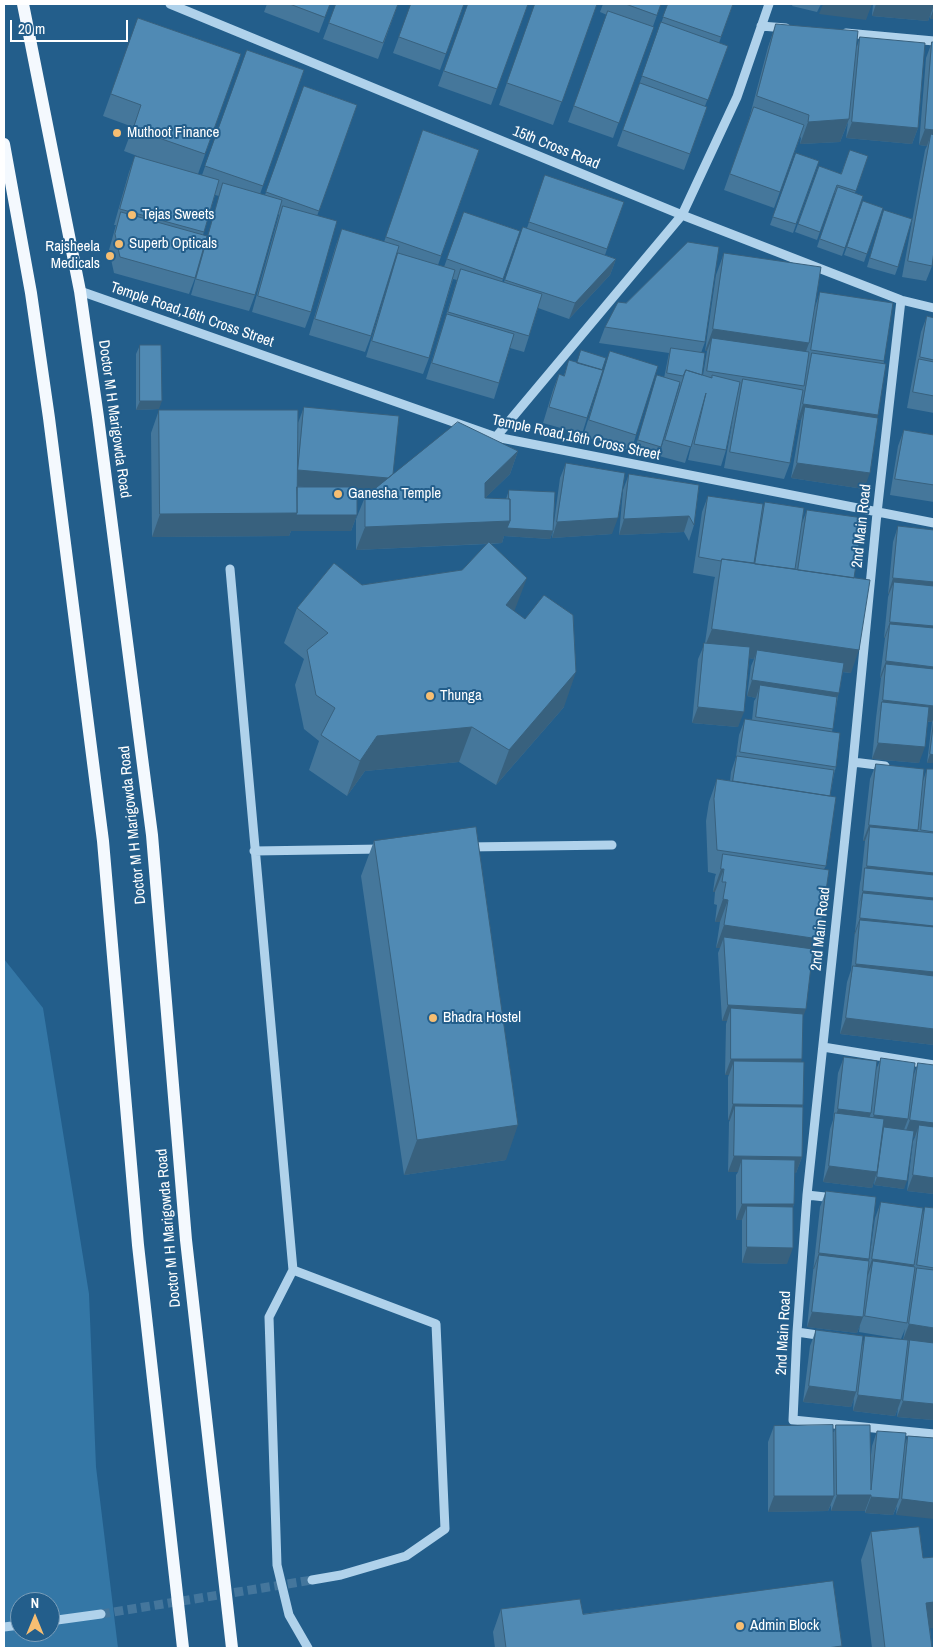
<!DOCTYPE html>
<html>
<head>
<meta charset="utf-8">
<style>
  body { margin:0 }
  #map { position:relative; width:938px; height:1652px; overflow:hidden; background:#235e8b; font-family:"Archivo Narrow",sans-serif }
  canvas { display:block }
  .frame { position:absolute; inset:0; border:5px solid #fff; pointer-events:none }
  .north { position:absolute; left:10px; top:1592px; width:50px; height:50px; box-sizing:border-box; background:#235e8b; border:1px solid #7b9eb9; border-radius:50%; rotate:0deg; font-size:14px; font-weight:700; line-height:20px; text-align:center; color:#fff }
  .north::after { content:''; display:block; margin:auto; width:18px; height:22px; background:#f6be72; clip-path:polygon(50% 0,100% 100%,50% 72%,0 100%) }
  .scale { position:absolute; left:10px; top:20px; width:118px; height:22px; box-sizing:border-box; border:2px solid #fff; border-top:0; padding-left:6px; font-size:15px; line-height:18px; white-space:nowrap; color:#fff; -webkit-text-stroke:4px #235e8b; paint-order:stroke }
</style>
</head>
<body>
<div id="map">
<canvas width="938" height="1652"></canvas>
<div class="frame"></div>
<div class="north">N</div>
<div class="scale">20 m</div>
</div>
<script>
const g = document.querySelector('canvas').getContext('2d');
g.lineJoin = 'round';
function fillPath(path, color) { g.fillStyle = color; g.fill(path, 'evenodd'); }
function strokePath(path, color, width, dash) { g.strokeStyle = color; g.lineWidth = width; g.lineCap = dash ? 'butt' : 'round'; g.setLineDash(dash || []); g.stroke(path); }
function drawText(font, color, halo, rows, align = 'center') {
  g.font = font + ' "Archivo Narrow",sans-serif'; g.lineWidth = 4; g.setLineDash([]); g.textBaseline = 'middle'; g.strokeStyle = halo; g.fillStyle = color; for (const [text, x, y, turn = 0] of rows) {
    g.save(); g.translate(x, y); g.rotate((+turn || 0) * Math.PI / 180); g.textAlign = isNaN(turn) ? turn : align; if (halo) g.strokeText(text, 0, 0); g.fillText(text, 0, 0); g.restore();
  }
}
fillPath(new Path2D(`
  M4 959 43 1008 89 1294 96 1467 118 1648H4ZM20 1602H50V1632H20Z`), '#3477a6');
strokePath(new Path2D(`
  M101 1614 312 1580`), '#44769c', 9, [9, 4.5]);
strokePath(new Path2D(`
  M170 4 682 215 901 300 934 308
  M761 26 786 28
  M846 33 934 41
  M80 291 496 437 934 523
  M901 300 877 513 853 762 807 1195 797 1332 793 1420 934 1434
  M496 437 682 215 737 97 769 4
  M230 569 293 1270 269 1317 277 1565 289 1615 308 1648
  M853 762 885 766
  M467 847 612 845
  M254 851 382 849
  M823 1047 934 1065
  M807 1195 834 1198
  M293 1270 436 1324 445 1529 406 1556 341 1575 312 1580
  M797 1332 824 1336
  M50 1621 101 1614
  M4 1627 20 1625`), '#b0d2eb', 9);
strokePath(new Path2D(`
  M23 4 80 291 98 417 152 835 186 1240 232 1648
  M4 144 31 293 49 418 103 841 138 1245 183 1648`), '#f4f9fe', 12);
fillPath(new Path2D(`
  M267 4H330L319 33 264 12Z
  M336 4H398L378 59 323 39Z
  M411 4H464L440 70 393 53Z
  M468 4H528L491 105 438 86Z
  M535 4H597L553 125 499 105Z
  M603 4H661L613 138 568 122 607 15 600 12Z
  M668 4H733L719 43 728 46 705 106 707 107 684 170 617 146Z
  M793 4H821L817 12 792 6Z
  M873 4H934V19H930L931 13 928 21 872 16Z
  M138 18 241 54 198 174 202 175 247 50 304 70 260 194 265 195 304 86 357 105 317 216 311 312 305 328 252 312 279 215 278 214 255 295 249 311 191 295 219 196 215 195 203 235 195 278 189 294 114 273 109 250 116 225H114L129 172 135 156 153 162 124 151 133 127 103 116Z
  M776 24 857 46 860 37 918 128 912 144 846 138 848 122 840 142 800 144 801 138 800 137 774 208 724 190 749 119 768 47Z
  M932 42V266L926 281 902 277 925 150 927 146 919 145 926 58Z
  M423 130 479 150 438 265 444 267 464 212 520 231 502 282H504L523 227 527 228 545 175 607 249 605 255 616 259 610 275 569 319 538 308 524 352 510 348 499 383 494 399 426 379 457 280 453 279 429 358 423 374 366 357 396 258H395L371 336 365 352 309 335 336 245 342 229 384 242Z
  M796 153 819 161 793 233 770 225Z
  M868 156 855 193 863 196 842 256 817 247 835 193H834L817 240 795 232 819 166 841 174Z
  M863 201 883 208 864 262 844 255Z
  M884 210 898 267 895 275 867 267Z
  M724 253 815 307 820 292 884 361 877 418 864 489 791 478 801 420H798L790 463 784 479 724 468 733 419 726 450 721 466 688 460 694 434 685 463 659 456 680 384H679L658 455 635 449 654 384 657 375 664 378 669 353 599 343 605 327 626 303 705 342 701 353 702 375H703L707 351H705L716 275Z
  M927 316 934 318V413L907 408 921 332Z
  M140 345 159 409 136 410V354Z
  M610 351 636 435 631 451 583 436Z
  M569 360 587 418 582 434 543 423 553 390 559 374 564 376Z
  M304 407 393 474 518 451 510 474 485 498 506 499 509 490 553 530 560 478 566 463 612 534 552 538 553 531 550 539 504 536 502 543 491 544 514 611 564 707 496 785 459 762 365 771 347 796 309 770 319 741 304 729 295 685 304 659 284 643 297 608 362 585 462 570 487 544 356 550V519L365 497 370 493 357 492V515L351 531H291L289 536 152 537 151 433 159 410 298 433V423Z
  M904 430 934 435V502L890 495 898 446Z
  M629 474 699 485 694 525 689 541 684 532 619 535 623 490Z
  M708 496 762 510 765 502 802 523 807 510 854 578 851 673 842 672 832 732 836 767 834 774 830 796 826 866 824 869 803 1016 801 1062 803 1107 802 1157 796 1173H794V1204L793 1207 787 1264 742 1263V1220H736V1175L738 1172H728L729 1122 730 1120H728V1077L729 1075H725L726 1024 727 1021H722L718 953 720 948H716L720 922H715L717 905 714 904 715 892H713L715 877 716 874 708 872 706 821 709 802 717 779 730 781 731 772 736 757 739 735 745 719 752 720 754 701 756 698 747 696 751 666 754 659 749 658 738 727 692 723 698 659 705 643 714 581 715 577 693 573 702 512Z
  M898 526 934 530V763H927L932 722H927L919 763 872 759 876 718 881 678 880 677 885 638H884L888 597 889 594H888L893 542Z
  M876 764 923 781 927 769H934V1045L840 1034 847 982 851 970 860 883 861 879 865 841H863L870 779Z
  M374 841 506 1160 404 1175 361 876Z
  M844 1057 876 1070 881 1058 914 1074 918 1063 934 1194 907 1191 913 1141 915 1137H913L904 1189 874 1185 875 1178 872 1188 823 1182 830 1129 833 1120 838 1073Z
  M826 1191 869 1259 868 1261H869L875 1218 881 1202 921 1218 925 1207 934 1208V1420L897 1417 898 1408 895 1416 853 1411 854 1398 851 1407 803 1402 810 1346 816 1330 862 1346 865 1336 903 1340 905 1329 901 1339 859 1332 860 1325 857 1333 807 1327 820 1207Z
  M836 1425 871 1455 872 1446 877 1431 905 1444 908 1436 934 1438 896 1515 897 1506 893 1515 865 1513V1511H831V1505L828 1511 768 1512V1442L774 1426 834 1432Z
  M871 1532 923 1558 932 1648H872L861 1560Z
  M501 1609 583 1614 841 1648H495L493 1632Z`), '#45779b');
fillPath(new Path2D(`
  M823 4H872L866 20 819 14Z
  M876 4H921L934 5 928 21 872 16Z
  M934 8V19H930Z
  M849 119 840 142 800 144 808 122Z
  M852 122 918 128 912 144 846 138Z
  M925 129 934 130V146L931 134 927 146 919 145Z
  M616 259 610 275 569 319 575 303Z
  M713 329 809 343 801 365 712 338 707 351H705Z
  M140 401H162L159 409 136 410Z
  M803 404 878 415 872 431 805 407 801 420H798Z
  M518 451 510 474 477 506 485 483Z
  M797 463 870 473 864 489 791 478Z
  M298 470 393 478 387 494 293 486Z
  M297 513 357 515 351 531H291L289 536 152 537 160 514Z
  M689 516 684 532 619 535 624 519Z
  M618 518 612 534 552 538 557 522Z
  M510 521 553 531 550 539 504 536 502 543 356 550 365 527Z
  M527 578 514 612 506 605Z
  M893 578 934 582V599L894 582 889 594H888Z
  M890 622 934 626V643L890 624 885 638H884Z
  M712 629 859 650 851 673 756 659 757 650 754 659 703 651Z
  M886 661 934 667V683L886 664 881 678 880 677Z
  M576 672 564 707 496 785 509 750Z
  M752 680 839 693 833 709 760 685 756 698 747 696Z
  M883 700 934 706V717L932 722 881 717 882 702 877 716Z
  M698 707 744 712 738 727 692 723Z
  M472 727 459 762 365 771 347 796 360 761 377 736Z
  M878 743 925 747 919 763 872 759Z
  M930 754 934 755V763H927Z
  M869 825 918 830 912 846 870 827 865 841H863Z
  M867 866 934 873V889L865 870Z
  M721 869H724L715 892H713Z
  M863 891 934 898V915L863 893 858 907Z
  M723 899 728 900 720 922H715Z
  M860 918 934 926V942L860 920 855 934H854Z
  M724 925 819 939 810 961 724 937 720 948H716Z
  M856 964 934 972V989L851 977Z
  M728 1005 806 1009 800 1025 731 1008 727 1021H722Z
  M846 1018 934 1029V1045L840 1034Z
  M731 1059H802L796 1075 734 1061 729 1075H725Z
  M733 1104 803 1105 798 1121 735 1106 730 1120H728Z
  M838 1109 871 1113 865 1129 835 1118Z
  M874 1115 908 1119 902 1135 884 1127 882 1133 868 1131Z
  M910 1120 934 1123V1140L919 1125 915 1137 904 1136Z
  M518 1125 506 1160 404 1175 417 1140Z
  M734 1156 802 1157 796 1173 742 1172V1159L738 1172H728Z
  M829 1166 877 1172 872 1188 823 1182Z
  M913 1175 934 1178V1194L907 1191Z
  M877 1177 907 1181 904 1189 874 1185Z
  M742 1204H794L788 1220 747 1206 742 1220H736Z
  M747 1247 793 1248 787 1264 742 1263Z
  M819 1253 869 1259 863 1275 819 1255 814 1269H813Z
  M872 1259 914 1265 909 1281 873 1261 868 1275H867Z
  M812 1312 863 1317 857 1333 807 1327Z
  M909 1324 934 1328V1344L903 1340Z
  M809 1386 856 1392 851 1407 803 1402Z
  M858 1395 901 1400 895 1416 853 1411Z
  M903 1401 934 1404V1420L897 1417Z
  M837 1495H871L865 1511H831Z
  M774 1496H834L828 1511 768 1512Z
  M871 1497 899 1499 893 1515 865 1513Z
  M902 1499 934 1503V1519L896 1515Z
  M934 1602V1628L916 1630 926 1603Z
  M842 1646 841 1648H827Z`), '#38617e');
const building = new Path2D(`
  M290 4H330L325 17Z
  M336 4H398L383 43 329 23Z
  M411 4H464L446 54 399 37Z
  M468 4H528L497 89 444 71Z
  M535 4H597L562 102 507 83Z
  M626 4H661L657 15Z
  M668 4H733L721 37 663 17Z
  M608 11 654 27 619 123 574 106Z
  M138 18 241 54 205 154 133 129 141 105 111 94Z
  M661 22 728 46 708 100 642 76Z
  M776 24 858 31 849 119 808 122 809 115 757 96Z
  M860 37 925 43 918 128 852 122Z
  M932 42H934V130L925 129Z
  M247 50 304 70 263 186 205 166Z
  M640 83 707 107 690 154 623 130Z
  M304 86 357 105 319 211 266 192Z
  M754 107 804 125 780 192 730 174Z
  M423 130 479 150 441 256 386 237Z
  M931 134 934 135V251L932 266 908 261Z
  M850 150 868 156 856 191 837 185 820 232 798 224 819 166 841 174Z
  M796 153 819 161 796 224 773 217Z
  M135 156 219 180 204 232 120 209Z
  M545 175 624 202 607 249 529 222Z
  M223 183 282 200 255 295 196 279Z
  M838 187 863 196 845 248 820 239Z
  M863 201 883 208 867 254 847 247Z
  M283 206 337 221 311 312 258 296Z
  M884 210 912 219 898 267 870 258Z
  M121 212 207 236 195 278 120 257 115 234Z
  M464 212 520 231 503 279 447 259Z
  M523 227 616 259 575 303 505 280Z
  M342 229 399 246 371 336 315 319Z
  M688 242 719 247 705 342 605 327 618 302 626 303Z
  M398 253 455 270 429 358 372 341Z
  M724 253 821 267 809 343 713 329Z
  M461 269 542 294 529 336 448 312Z
  M820 292 893 303 884 361 811 350Z
  M447 314 514 334 499 383 432 363Z
  M927 316 934 318V360L920 357Z
  M712 338 809 352 804 386 707 371Z
  M140 345H161L162 401H140Z
  M671 348 705 353 702 375 686 370 683 376 667 373Z
  M581 350 606 358 602 370 577 363Z
  M610 351 658 366 636 435 589 420Z
  M812 353 886 364 878 415 803 404Z
  M919 359 934 362V396L913 392Z
  M569 360 603 370 587 418 549 407 559 374 564 376Z
  M686 370 712 378V375L740 382 726 450 694 444 706 393 691 447 665 440Z
  M657 375 680 382 661 447 638 440Z
  M743 379 803 390 790 463 730 452Z
  M304 407 399 416 393 474 388 478 298 470Z
  M805 407 878 418 870 473 797 463Z
  M159 410H298L297 513 160 514Z
  M458 422 518 451 485 483V498L510 499V521L365 527V497Z
  M904 430 934 435V485L895 479Z
  M566 463 625 473 618 518 557 522Z
  M629 474 699 485 694 525 689 516 624 519Z
  M297 487H357V515H296L297 513Z
  M509 490 555 492 553 531 507 528 510 521V499H509Z
  M708 496 763 504 754 563 722 559 721 561 699 557Z
  M765 502 804 508 795 569 755 564Z
  M807 510 863 518 854 578 798 570Z
  M898 526 934 530V582L893 578Z
  M489 542 527 578 506 605 525 619 544 595 573 615 576 672 509 750 472 727 377 736 360 761 321 735 335 708 316 695 307 650 328 633 297 608 334 563 362 585 462 570Z
  M722 559 870 580 859 650 712 629Z
  M894 582 934 586V626L890 622Z
  M890 624 934 628V667L886 661Z
  M704 643 750 647 744 712 698 707Z
  M757 650 844 663 839 693 752 680Z
  M886 664 934 669V706L883 700Z
  M760 685 837 697 833 729 756 717Z
  M882 702 929 707 925 747 878 743Z
  M745 719 840 733 836 767 740 752Z
  M934 719V755L930 754Z
  M737 756 834 770 830 796 733 781Z
  M876 764 924 769 918 830 869 825Z
  M927 769H934V832L921 830Z
  M717 779 836 797 826 866 717 850 714 799Z
  M476 827 518 1125 417 1140 374 841Z
  M870 827 934 833V873L867 866Z
  M723 854 829 870 819 939 724 925 728 900 723 899 726 882H722L724 869H721Z
  M865 868 934 875V898L863 891Z
  M863 893 934 900V926L860 918Z
  M860 920 934 927V972L856 964Z
  M724 937 813 949 806 1009 728 1005Z
  M853 966 934 976V1029L846 1018Z
  M731 1008 803 1014 802 1059H731Z
  M844 1057 877 1061 871 1113 838 1109Z
  M881 1058 915 1063 908 1119 874 1115Z
  M734 1061 804 1062 803 1105 733 1104Z
  M918 1063 934 1065V1123L910 1120Z
  M735 1106 803 1107 802 1157 734 1156Z
  M835 1113 884 1119 877 1172 829 1166Z
  M919 1125 934 1127V1178L913 1175Z
  M884 1127 914 1131 907 1181 877 1177Z
  M742 1159 795 1160 794 1204H742Z
  M826 1191 876 1197 869 1259 819 1253Z
  M881 1202 923 1208 914 1265 872 1259Z
  M747 1206 793 1207V1248L747 1247Z
  M925 1207 934 1208V1268L917 1265Z
  M819 1255 869 1261 863 1317 812 1312Z
  M873 1261 915 1267 907 1323 865 1316Z
  M917 1268 934 1270V1328L909 1324Z
  M816 1330 863 1336 856 1392 809 1386Z
  M865 1336 908 1340 901 1400 858 1395Z
  M910 1340 934 1343V1404L903 1401Z
  M833 1425 834 1496H774V1426Z
  M836 1425H870L871 1490 877 1431 906 1433 899 1499 871 1497V1495H837Z
  M908 1436 934 1438V1503L902 1499Z
  M919 1527 923 1558 934 1557V1602L926 1603 932 1648H885L871 1532Z
  M833 1581 842 1646 827 1648H506L501 1609 580 1599 583 1614Z`);
fillPath(building, '#508ab4');
strokePath(building, '#38617e', 1);
for (const [x, y, r, color] of [
  [117,133,5,"#f6be72"],
  [132,215,5,"#f6be72"],
  [119,244,5,"#f6be72"],
  [110,256,5,"#f6be72"],
  [338,494,5,"#f6be72"],
  [430,696,5,"#f6be72"],
  [433,1018,5,"#f6be72"],
  [740,1626,5,"#f6be72"]
]) { const dot = new Path2D(); dot.arc(x, y, r, 0, 2 * Math.PI); g.fillStyle = color; g.fill(dot); strokePath(dot, '#235e8b', 2); }
drawText('15px', '#fff', '#235e8b', [
  ["Muthoot Finance",127,133],
  ["Tejas Sweets",142,215],
  ["Superb Opticals",129,244],
  ["Rajsheela",100,247,"right"],
  ["Medicals",100,264,"right"],
  ["Ganesha Temple",348,494],
  ["Thunga",440,696],
  ["Bhadra Hostel",443,1018],
  ["Admin Block",750,1626]
], 'left');
drawText('15px', '#fff', '#235e8b', [
  ["15th Cross Road",556,148,22],
  ["Temple Road,16th Cross Street",192,315,19],
  ["Doctor M H Marigowda Road",114,419,82],
  ["Temple Road,16th Cross Street",576,438,12],
  ["2nd Main Road",862,526,-84],
  ["Doctor M H Marigowda Road",133,825,-96],
  ["2nd Main Road",821,929,-84],
  ["Doctor M H Marigowda Road",169,1228,-95],
  ["2nd Main Road",784,1333,-87]
]);
</script>
</body>
</html>
